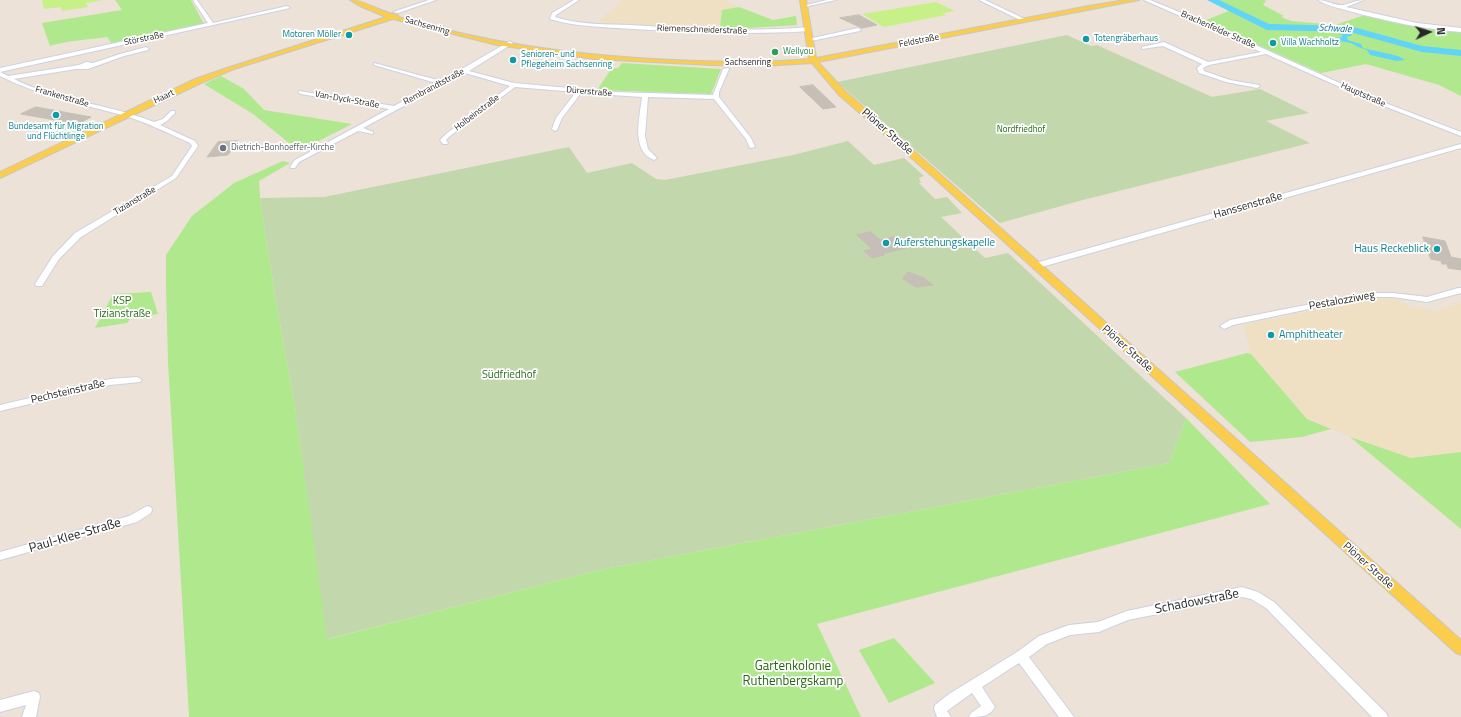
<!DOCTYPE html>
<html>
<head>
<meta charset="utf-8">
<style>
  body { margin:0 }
  #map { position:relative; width:1461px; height:717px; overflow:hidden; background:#ece2d7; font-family:"Titillium Web",sans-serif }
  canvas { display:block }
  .north { position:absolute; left:1409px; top:12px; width:40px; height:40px; -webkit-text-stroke:3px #fff; paint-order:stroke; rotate:86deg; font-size:11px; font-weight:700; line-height:16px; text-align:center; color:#272727 }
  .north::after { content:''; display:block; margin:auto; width:14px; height:18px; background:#272727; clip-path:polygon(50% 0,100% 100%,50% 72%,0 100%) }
</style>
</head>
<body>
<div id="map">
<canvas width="1461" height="717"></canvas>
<div class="north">N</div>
</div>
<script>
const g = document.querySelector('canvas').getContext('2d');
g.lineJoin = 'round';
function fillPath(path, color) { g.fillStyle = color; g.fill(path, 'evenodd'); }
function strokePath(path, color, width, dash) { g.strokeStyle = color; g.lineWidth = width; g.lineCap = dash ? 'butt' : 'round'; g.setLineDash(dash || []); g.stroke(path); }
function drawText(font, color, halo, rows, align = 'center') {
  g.font = font + ' "Titillium Web",sans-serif'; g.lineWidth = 3.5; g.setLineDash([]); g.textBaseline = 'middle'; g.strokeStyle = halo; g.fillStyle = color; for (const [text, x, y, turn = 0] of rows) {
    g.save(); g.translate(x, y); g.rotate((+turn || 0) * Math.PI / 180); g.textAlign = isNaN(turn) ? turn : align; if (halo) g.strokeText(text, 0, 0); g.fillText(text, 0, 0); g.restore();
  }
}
fillPath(new Path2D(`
  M622 0H724L739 7 722 10 720 27 653 26 598 22Z
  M1375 297 1397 299 1409 307 1435 311 1461 303V452L1411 458 1350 437 1307 419 1251 354 1243 325Z`), '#efe0c4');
fillPath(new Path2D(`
  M115 0H191L204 24 112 44 107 37C88 40 69 40 50 46L42 23 122 10Z
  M1209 0H1264L1266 1 1263 5 1284 16 1281 17 1291 21 1335 25 1368 14 1423 26 1461 30V96L1439 85 1366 64 1321 73 1204 21 1229 11Z
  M739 7 773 20 796 16 797 25 749 28 720 27 722 10Z
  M622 63 721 69 711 94 597 90 612 68H618Z
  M221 76 244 89 264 110 352 124 299 151 253 114 204 84Z
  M283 161 290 163 259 181 260 198 276 301 295 406 328 639 599 570 1169 463 1186 418 1270 504 817 624 861 717H189L168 362 166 286V255L192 216 234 183Z
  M151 292 158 314 131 318 127 323 95 328 113 294Z
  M1247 353 1251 354 1307 419 1331 429 1302 437 1250 442 1175 372Z
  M1350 437 1411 458 1461 452V529Z
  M894 638 935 683 889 703 859 650Z`), '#b0e88e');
fillPath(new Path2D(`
  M1067 35 1091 46 1097 45 1212 97 1260 89 1309 113 1266 121 1310 143 1083 200 1000 223 837 82Z
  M848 141 874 165 904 158 924 176 919 178 921 183H919L935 199 947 197 962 213 941 217 985 258 1008 253 1186 418 1169 463 599 570 327 639 295 406 276 301 260 198 324 197 569 147 587 173 632 163 656 179 665 180 793 155Z`), '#c3d7ad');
fillPath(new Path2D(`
  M42 0H103L86 3 88 7 62 11 61 7 44 9Z
  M936 2 955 11 943 13 946 15 884 27 862 14Z`), '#c8f089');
fillPath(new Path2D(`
  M1343 32 1352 34V35L1347 37 1348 40 1361 44 1363 48 1398 56 1405 60 1397 61 1370 55 1367 50 1358 47 1351 43 1328 39 1342 37V35L1339 34Z`), '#60d5f8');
fillPath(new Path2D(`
  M1207 0H1219L1269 24 1350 26 1422 46 1461 50V56L1422 52 1350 32 1267 30Z`), '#60d5f8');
const building = new Path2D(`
  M859 15 877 25 862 28 840 18Z
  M813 85 836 107 823 109 800 87Z
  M36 107 91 117 78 124 21 114Z
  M238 141 228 155 207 157 218 142Z
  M871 232 880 240 897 236 910 247 882 254 884 255 872 258 864 251 872 249 857 235Z
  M1423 237 1445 241 1451 257 1461 259V270L1448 268 1447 264H1442L1441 261 1431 259Z
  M908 272 924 278 933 285 916 287 903 279Z`);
fillPath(building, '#c6bfb7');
strokePath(building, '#c7beb1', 1);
const minor = new Path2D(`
  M193 0H197L213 23 287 6 290 8 0 72V68L208 23Z
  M429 0H436L398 13 393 12Z
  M574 0H579L556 15 555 17C579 25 606 24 631 25 691 29 750 32 809 27L812 29 809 31C750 35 691 32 632 29 605 27 576 27 550 19L552 13Z
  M827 0H836L804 7 802 6Z
  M979 0H985L1027 20 1022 21Z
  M1144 0H1150L1209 24 1375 99 1461 132V136L1371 101 1266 54 1209 65 1203 68 1204 71 1230 80 1259 85 1260 86 1257 88 1226 82 1199 73 1197 68 1202 64 1163 46 1142 49V47L1164 42 1208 62 1261 52Z
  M1318 0C1326 0 1335 6 1343 5 1350 4 1356 0 1364 0L1346 7 1417 23 1461 28V32C1423 29 1386 21 1349 11 1339 8 1326 6 1318 0Z
  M858 28 861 30 860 31 811 41 808 39Z
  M510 41 513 43 512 44 469 71 514 83 613 92 713 95 723 69 728 68 729 69 719 92V97L751 138 755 147 750 148 746 139 714 99 648 97 645 136 648 149 657 158 654 160C630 151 640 116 642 97L581 93 562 118 557 130 555 131 552 129 556 118 576 92 515 87 450 136 446 140 448 143 447 144H443L440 140 446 134 510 86 465 73 363 128 373 132V134L358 131 299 162 295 168H291L290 167 295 160 389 109 301 94 298 92 299 91 394 106 436 83 374 65V63L441 81Z
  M146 47 149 49 148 50 124 56 88 69H76L14 79C58 101 109 104 154 122L163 119 171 111H175V113L167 121 160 125 195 141 198 146 176 178 81 237 59 259 42 286H36L35 284 53 256 75 233 172 176 192 146 190 143C168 133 146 122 122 115 81 104 39 96 0 76V72L8 76 79 65 86 62 93 63 120 54Z
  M1461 144V148L1038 268H1035L1031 266 1032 264Z
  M1458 288H1461V293L1427 302 1393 297H1366L1233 325 1224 329 1220 326 1230 320 1366 293H1393L1427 297Z
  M137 377 142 380 140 382 110 385 0 411V405L110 379Z
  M147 506 151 507 152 510 151 513 137 522 0 560V552L129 516Z
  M1242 587 1258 592 1274 602 1386 713 1388 717H1372L1266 608 1251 599 1242 597 1128 620 1099 632 1070 635 1047 644 1029 657 1074 717H1059L1019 663 982 687 995 707C990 717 980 717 969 717L971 713 981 706 972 693 947 711 951 717H937L934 709 935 705 949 694 1017 652 1039 636 1069 625 1098 622 1127 611Z
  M34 691 39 693 40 697 36 717H22L26 705 0 712V700Z`);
const major = new Path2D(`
  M350 0C365 0 381 13 398 15L399 17C488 44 580 56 673 60 718 62 764 63 809 59L800 0H806L816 58 1089 6 1125 0H1139L818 62 845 91 938 172 1461 640V655L1456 653 932 176 839 95 812 63 763 66 711 65 594 59 497 45 393 19 234 69 201 83 0 178V172L195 79 230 67 386 17 360 6Z`);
strokePath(minor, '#ccd1e2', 2);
strokePath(major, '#c7c7c7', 2);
fillPath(minor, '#fff');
fillPath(major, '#fccd4c');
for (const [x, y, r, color] of [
  [349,35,4,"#0f9aa8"],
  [1086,39,4,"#0f9aa8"],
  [1273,43,4,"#0f9aa8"],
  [775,52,4,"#2e9e5b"],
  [513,60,4,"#0f9aa8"],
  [56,115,4,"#0f9aa8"],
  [223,148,4,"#6b7280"],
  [886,243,4,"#0f9aa8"],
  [1437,249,4,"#0f9aa8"],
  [1271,335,4,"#0f9aa8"]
]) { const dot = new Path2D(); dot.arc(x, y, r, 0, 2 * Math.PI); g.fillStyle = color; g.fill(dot); strokePath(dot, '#fff', 1.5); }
drawText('9px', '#272727', '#fff', [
  ["Sachsenring",427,26,16],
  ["Riemenschneiderstraße",702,30,2],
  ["Brachenfelder Straße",1218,30,24],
  ["Störstraße",144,39,-12],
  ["Feldstraße",919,41,-11],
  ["Sachsenring",748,63],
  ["Rembrandtstraße",434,87,-28],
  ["Dürerstraße",589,92,5],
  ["Hauptstraße",1363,95,24],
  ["Frankenstraße",62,97,16],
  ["Haart",164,97,-25],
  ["Van-Dyck-Straße",347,100,10],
  ["Holbeinstraße",477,113,-37],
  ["Tizianstraße",135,201,-31]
]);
drawText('9px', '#0d838f', '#fff', [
  ["Motoren Möller",341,35,"right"],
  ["Totengräberhaus",1094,39],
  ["Villa Wachholtz",1281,43],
  ["Senioren- und",521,55],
  ["Pflegeheim Sachsenring",521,65],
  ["Bundesamt für Migration",56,127,"center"],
  ["und Flüchtlinge",56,137,"center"]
], 'left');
drawText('9px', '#27864d', '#fff', [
  ["Wellyou",783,52]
], 'left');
drawText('9px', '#286913', '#fff', [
  ["Nordfriedhof",1021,130]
]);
drawText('9px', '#5b616d', '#fff', [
  ["Dietrich-Bonhoeffer-Kirche",231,148]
], 'left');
drawText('italic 10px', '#026fa0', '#fff', [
  ["Schwale",1335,29,3]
]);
drawText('11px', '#272727', '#fff', [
  ["Plöner Straße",887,132,41],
  ["Hanssenstraße",1248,206,-16],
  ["Pestalozziweg",1342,301,-10],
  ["Plöner Straße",1127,349,42],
  ["Pechsteinstraße",68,392,-13],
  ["Plöner Straße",1368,566,42]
]);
drawText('11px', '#0d838f', '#fff', [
  ["Auferstehungskapelle",894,243],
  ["Haus Reckeblick",1429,249,"right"],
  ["Amphitheater",1279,335]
], 'left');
drawText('11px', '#286913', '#fff', [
  ["KSP",122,301],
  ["Tizianstraße",122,314],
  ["Südfriedhof",509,375]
]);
drawText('13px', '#272727', '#fff', [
  ["Paul-Klee-Straße",75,536,-16],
  ["Schadowstraße",1197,602,-11]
]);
drawText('13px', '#286913', '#fff', [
  ["Gartenkolonie",793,667],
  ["Ruthenbergskamp",793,682]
]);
</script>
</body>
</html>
